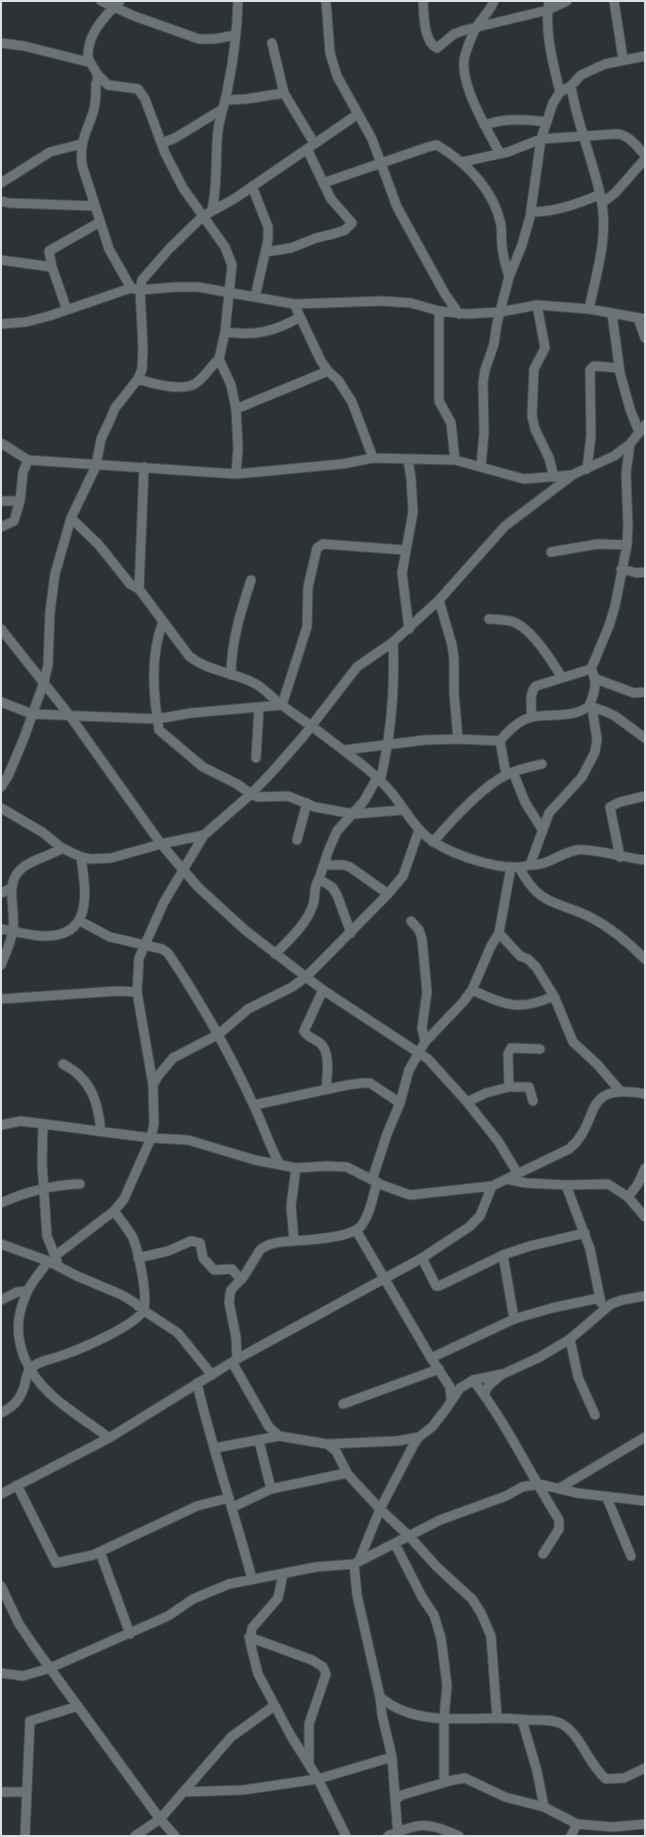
<!DOCTYPE html>
<html>
<head>
<meta charset="utf-8">
<style>
  body { margin:0 }
  #map { position:relative; width:646px; height:1837px; overflow:hidden; background:#2c3235; font-family:"PT Sans",sans-serif }
  canvas { display:block }
  .frame { position:absolute; inset:0; border:2px solid #dce0e2; pointer-events:none }
</style>
</head>
<body>
<div id="map">
<canvas width="646" height="1837"></canvas>
<div class="frame"></div>
</div>
<script>
const g = document.querySelector('canvas').getContext('2d');
g.lineJoin = 'round';
function strokePath(path, color, width, dash) { g.strokeStyle = color; g.lineWidth = width; g.lineCap = dash ? 'butt' : 'round'; g.setLineDash(dash || []); g.stroke(path); }
const minor = new Path2D(`
  M101 1 134 16 199 39H214L236 35
  M120 1C107 14 93 28 89 46 85 64 94 63 97 75 98 77 97 81 96 84 96 92 96 101 94 109 88 131 79 139 82 165L109 249 131 288
  M326 1 330 53 337 76 372 139 397 207 445 294 459 314
  M423 1C424 14 423 41 437 48L454 34 465 30 548 10 567 1
  M494 1C490 11 483 17 477 26 472 34 469 43 466 52 455 79 488 130 500 154
  M549 1C544 31 553 63 560 92
  M614 1 623 59
  M1 43 24 46 88 62
  M272 43 284 93 314 143
  M97 74 108 85 138 89 145 99 165 153 183 188 225 247 232 265 225 332 219 359 231 385 236 409 238 448 236 474
  M571 86C577 126 595 164 602 204 608 238 596 275 589 309
  M226 100 246 99 284 93
  M484 125C505 118 525 119 547 122
  M162 143 175 138 221 110
  M462 162 508 152 541 139 615 134C628 133 637 147 645 155
  M1 183 50 152 81 144
  M323 183 428 147 437 145C467 163 494 190 501 225 502 234 501 244 503 253 504 261 507 269 509 277
  M252 186 268 227V240L255 297
  M1 201 9 203 95 206
  M602 203 615 193 645 159
  M212 210C218 184 215 157 218 131 220 115 226 101 228 86 234 58 237 30 238 1
  M531 212C555 212 577 204 599 195
  M266 252 291 248 316 238 333 234 345 230 352 223 331 199 307 149
  M1 260 52 267
  M294 304 321 361 328 371 338 380 352 402 373 458
  M537 305 545 348 534 369 532 416 535 429 549 458 554 477
  M67 310 52 267 49 251 100 222
  M439 311V401L451 423 455 460
  M612 314 620 373 630 409 639 432
  M638 318 645 338
  M1 324 26 322 49 316 131 288 140 290 176 287H198L294 304 383 301 411 303 439 311 467 314 500 312 537 305 589 309 645 319
  M225 332C255 336 274 332 300 317
  M138 379C152 384 184 392 196 383 205 377 211 366 219 359
  M236 409 328 371
  M1 443 28 460 236 474 342 464 373 458 455 460 524 479 572 475
  M408 460 411 478 413 512 402 573 409 629
  M481 467 484 433 483 382 485 370 494 344 497 323 509 277 522 245 530 217 541 139 553 103 560 92 571 86 581 75 605 64 645 56
  M587 469 591 436 590 370 594 366 619 368
  M1 501H20
  M71 518 99 545 130 584 139 589 189 656C209 672 234 672 256 684 266 690 273 699 282 705 296 716 312 726 326 737 348 754 373 771 391 792 405 809 415 830 434 842 456 856 504 873 530 865L549 813 582 777 595 752 597 739 592 708
  M1 527 14 521 20 501 23 472 28 460
  M551 552 598 544 627 545
  M621 569 637 573 645 572
  M139 589 144 467
  M439 600 452 645 454 659V693L458 739
  M489 619C497 620 508 619 516 623 534 632 552 661 562 678
  M163 621C150 657 153 693 159 730L203 767 237 784 251 794 258 797 288 796 315 807 354 814 403 810
  M1 629 70 716 161 844 198 887 245 930 323 990 428 1059 467 1102 498 1141 518 1174
  M231 675C231 642 241 611 251 580
  M596 679 634 693 645 692
  M1 702 32 714 157 719 191 713 282 705 307 627 308 587 317 548 323 544 405 550
  M589 706 604 711 615 716 645 738
  M532 717C531 708 529 692 536 686L591 669
  M500 741 506 774
  M344 750 425 740 458 739 500 741C508 731 519 720 532 717 552 713 572 719 589 706 595 692 598 682 591 669L609 626 615 606 627 545 628 526 626 473 630 444
  M256 758 259 708
  M513 772 525 802 542 829
  M380 781C391 736 395 689 393 642
  M1 787 8 776 24 738 44 682 48 665 50 612 55 574 71 518 96 466 101 439 110 420 115 408 138 379 142 369 143 349 140 290 142 280 169 249 203 216 234 199 358 114
  M1 808 42 832 62 848 81 857 91 859 111 858 161 844 204 835
  M297 840 307 803
  M433 842C451 821 482 787 506 775 517 769 530 767 542 764
  M620 857 610 807 620 802 645 796
  M324 865H344L350 867 388 894
  M530 865C548 866 559 853 577 850 591 848 627 858 645 860
  M519 867C540 908 557 900 592 918 611 928 630 944 645 959
  M319 879 332 887 337 895 351 933
  M1 893 11 888
  M80 921 110 937 162 949 168 953C200 1001 229 1051 253 1104 263 1124 269 1145 280 1165
  M411 921 419 930 422 939 427 992 422 1028 425 1042
  M1 929C14 931 27 935 41 936 94 938 86 893 81 857
  M499 933 520 956 528 959 536 967 554 996 573 1042 597 1064 621 1092
  M275 954C289 940 306 925 313 905 316 896 313 887 319 879L329 849 337 831 364 801 377 778
  M1 965C6 953 11 942 13 930 16 910 5 886 19 871 30 859 49 857 62 848
  M323 990 304 1031C307 1037 315 1039 320 1043 331 1052 327 1077 326 1089
  M472 990C506 1005 518 1012 554 996
  M1 999 118 991 137 992
  M63 1064C92 1079 98 1102 101 1132
  M153 1085 158 1076 173 1058 219 1034 248 1009 292 987 306 977 388 894 403 876 419 830
  M509 1087H529L533 1101
  M467 1102 486 1093 509 1087 508 1054 511 1048 540 1049
  M254 1105 347 1085 363 1083H370L400 1103
  M43 1124 42 1163 47 1236 57 1261
  M1 1125 21 1121 151 1138 188 1140 255 1160 296 1168 327 1166 347 1167 382 1185 410 1195 492 1186
  M506 1179 526 1183 566 1185 608 1184 628 1197 645 1217
  M372 1180 387 1134 400 1103 409 1070 425 1042 464 1001 472 990 491 946 499 933 511 867
  M566 1185 590 1249 601 1303
  M628 1197 638 1184 645 1168
  M1 1203C27 1191 52 1185 80 1184
  M356 1230 431 1358 450 1387 451 1400
  M294 1241 291 1206 296 1168
  M1 1244 48 1261 77 1276 122 1295 135 1303 143 1310 178 1333 212 1375
  M503 1255 514 1319
  M55 1256 114 1211 124 1199 151 1138 154 1124 153 1085 137 992 139 958 164 902 204 835 251 794 273 771 302 738 357 667 393 642 439 600 505 526 574 474 614 456 630 444 645 425
  M138 1258 168 1251 191 1241 200 1243 203 1258 214 1270 232 1269 241 1280
  M422 1258 436 1286H439L503 1255 530 1246 585 1233
  M48 1261C42 1271 32 1281 27 1292 17 1315 15 1332 24 1357 40 1396 77 1413 109 1438
  M1 1300 17 1292 28 1291
  M570 1339 578 1377 595 1415
  M431 1358 514 1319 552 1308 599 1298
  M237 1359 236 1337 229 1302 230 1295 231 1290 244 1276 260 1250C269 1242 282 1242 293 1241 308 1240 351 1238 361 1226 370 1215 373 1196 377 1182
  M232 1362 269 1427 279 1436 327 1444 336 1451 347 1473 354 1481 380 1509 409 1536 437 1567 472 1599 481 1613 491 1636 497 1718
  M473 1380C507 1424 530 1474 559 1520V1529L543 1554
  M197 1383C212 1449 235 1514 252 1579
  M484 1395 488 1386 501 1375
  M343 1404 439 1369
  M1 1413C13 1407 20 1400 24 1387 26 1381 26 1374 30 1369 38 1360 55 1359 66 1354 83 1348 134 1326 143 1311 149 1300 138 1248 132 1236 127 1228 120 1219 114 1211
  M259 1441 271 1489
  M327 1444 397 1441 419 1437
  M215 1448 279 1436
  M17 1485 56 1563 93 1555 197 1506 229 1498
  M558 1489 645 1437
  M1 1494 109 1438 237 1359 422 1258 469 1227 480 1216 492 1186 569 1149C603 1121 578 1082 645 1094
  M607 1498 631 1556
  M233 1507 271 1489 347 1473
  M395 1544 422 1597 434 1615 441 1638 447 1685 444 1718V1782
  M100 1552 130 1634
  M359 1561 380 1509 414 1444 419 1437 432 1427 446 1409 460 1388 467 1384 473 1380 503 1374 540 1357 570 1339 611 1304 622 1300 645 1296
  M354 1564 357 1595 380 1697 382 1715 392 1757 398 1836
  M283 1574 278 1598 252 1628 250 1642 258 1674 291 1736 318 1779 346 1836
  M1 1586 19 1624 36 1649 160 1819 175 1836
  M249 1637 312 1660 323 1667 326 1674 309 1724V1762
  M1 1673 23 1676 50 1668 168 1616 193 1599 229 1584 316 1567 354 1564 440 1520 506 1496 522 1487 539 1484 577 1493 645 1501
  M380 1697C411 1724 457 1719 495 1718 506 1718 517 1719 529 1720 539 1720 552 1719 562 1724 582 1736 588 1764 606 1779L624 1778 645 1768
  M522 1720 537 1771 544 1807
  M1 1792H27
  M183 1792 243 1790 318 1779 392 1757
  M396 1799 402 1795 453 1780 465 1778 505 1797 544 1807 577 1824 613 1827 645 1824
  M25 1836 30 1721 78 1706
  M135 1836 160 1819 231 1737 274 1706
  M388 1836C420 1823 426 1821 459 1836
  M571 1836 577 1824`);
strokePath(minor, '#484d4f', 11);
strokePath(minor, '#6c7377', 9);
</script>
</body>
</html>
